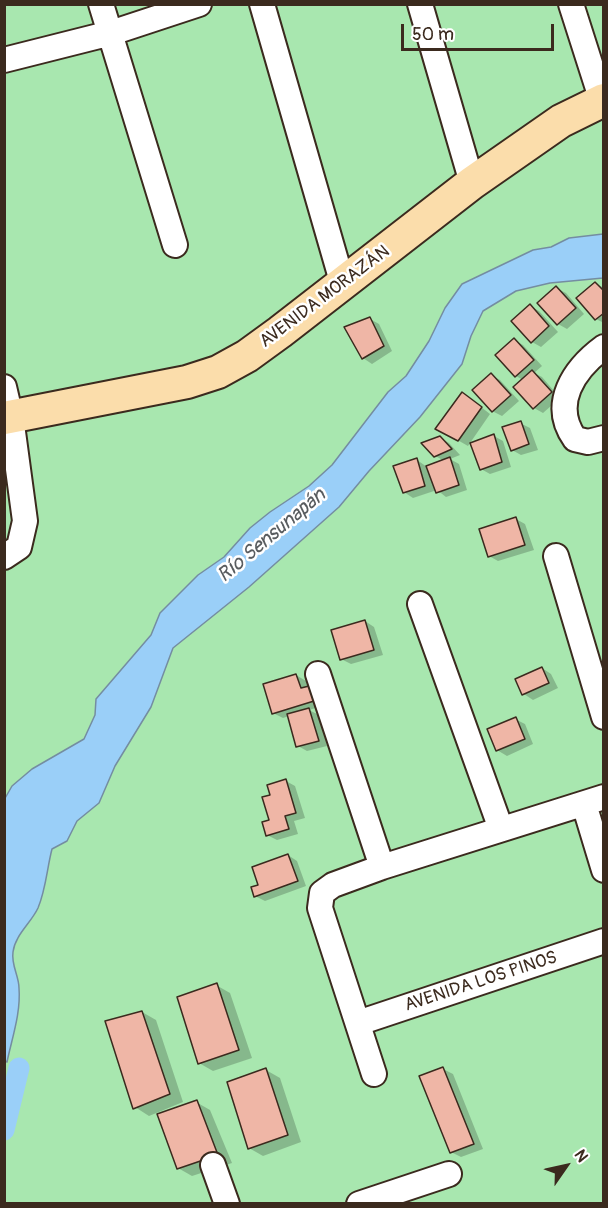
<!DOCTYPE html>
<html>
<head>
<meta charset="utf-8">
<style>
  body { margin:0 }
  #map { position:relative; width:608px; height:1208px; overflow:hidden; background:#fff; font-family:Pangolin,sans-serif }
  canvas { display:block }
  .frame { position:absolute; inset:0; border:6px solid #3b2a1e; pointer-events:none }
  .north { position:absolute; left:536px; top:1136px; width:60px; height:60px; -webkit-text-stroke:4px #fff; paint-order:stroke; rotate:56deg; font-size:16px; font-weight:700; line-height:24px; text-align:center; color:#3b2a1e }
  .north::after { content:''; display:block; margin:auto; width:21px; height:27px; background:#3b2a1e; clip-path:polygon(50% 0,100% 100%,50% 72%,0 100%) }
  .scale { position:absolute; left:401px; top:24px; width:153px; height:27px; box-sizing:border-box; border:3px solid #3b2a1e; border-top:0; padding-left:8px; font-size:18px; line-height:21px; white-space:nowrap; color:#3b2a1e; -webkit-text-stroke:4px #fff; paint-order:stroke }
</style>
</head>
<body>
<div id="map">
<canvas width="608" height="1208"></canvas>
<div class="frame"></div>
<div class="north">N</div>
<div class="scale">50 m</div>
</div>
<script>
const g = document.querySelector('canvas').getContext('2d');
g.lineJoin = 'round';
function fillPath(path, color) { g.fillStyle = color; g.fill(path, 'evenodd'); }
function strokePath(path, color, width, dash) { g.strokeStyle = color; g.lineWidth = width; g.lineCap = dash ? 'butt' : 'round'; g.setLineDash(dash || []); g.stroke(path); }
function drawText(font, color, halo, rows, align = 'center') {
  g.font = font + ' Pangolin,sans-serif'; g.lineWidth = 5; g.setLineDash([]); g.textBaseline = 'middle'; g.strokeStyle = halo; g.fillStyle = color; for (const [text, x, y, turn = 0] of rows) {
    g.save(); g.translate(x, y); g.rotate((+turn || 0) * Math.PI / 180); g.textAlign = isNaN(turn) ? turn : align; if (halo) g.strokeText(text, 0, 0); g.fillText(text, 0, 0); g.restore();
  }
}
fillPath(new Path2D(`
  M5 5H603V1203L5 1204Z`), '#a8e7af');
const water = new Path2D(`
  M603 234V278L550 283 516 291 483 311 471 336 462 364 420 417 369 471 339 507 249 587 173 648 151 707 115 766 99 803 77 821 67 841 52 849C47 868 46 889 38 908 31 923 15 935 13 952 11 965 19 976 19 988 21 1013 12 1038 7 1062L5 1061 4 800 12 786 32 769 84 739 95 715 96 699 151 635 160 613 198 575 224 557 250 528 270 512 309 486 332 465 388 392 406 376 429 341 445 308 462 284 533 250 551 247 569 238Z`);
fillPath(water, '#9acff8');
strokePath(water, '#748da1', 1.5);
fillPath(new Path2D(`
  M595 283 604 288V323L596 319 578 298Z
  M556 288 566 293 584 314 567 329 558 324Z
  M530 306 539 311 558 332 541 347 532 342Z
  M370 319 379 324 392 351 372 364 363 358Z
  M514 340 523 345 542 366 534 373 542 377 560 398 543 413 534 408 523 380 516 376Z
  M491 375 500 380 519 401 502 416 492 411Z
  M472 400 490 414 468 446 438 429Z
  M520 423 530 428 538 450 521 455 512 450Z
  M494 436 503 441 511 467 490 474 481 469Z
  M439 437 449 443 460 455 450 459 459 464 467 490 446 497 437 490 413 498 404 492 417 460 427 467 444 461 434 455Z
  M516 519 525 524 534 550 498 561 489 556Z
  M365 621 374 627 383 655 351 664 341 659Z
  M542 668 551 674 558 688 533 700 524 694 517 680Z
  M296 675 306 681 308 688 318 693 322 706 309 710 319 715 327 746 307 751 298 746 289 716 283 718 273 713Z
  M515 719 525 724 533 744 507 756 497 750Z
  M286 781 295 786 305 818 294 821 298 834 277 840 267 835 271 821 272 796Z
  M288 855 297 861 306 886 265 901 255 896 260 886Z
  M216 985 230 993 252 1058 213 1071 199 1063Z
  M142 1012 156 1020 183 1102 149 1116 135 1107Z
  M443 1069 453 1074 483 1149 461 1157 451 1152Z
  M266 1070 280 1078 301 1142 263 1156 249 1148Z
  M196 1102 210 1110 232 1163 192 1176 178 1168Z`), '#0003');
strokePath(new Path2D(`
  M4 1130 19 1068`), '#9acff8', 21);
const building = new Path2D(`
  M595 282 604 291V313L595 320 576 298Z
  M556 286 576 308 557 325 537 303Z
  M530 304 549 326 531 343 511 321Z
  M370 317 384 346 362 359 344 327Z
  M514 338 534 360 515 377 495 355Z
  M532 370 552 392 533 409 513 387Z
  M491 373 511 395 492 412 472 390Z
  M462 392 482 407 458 441 435 429Z
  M521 421 529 444 511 451 502 427Z
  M494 434 502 462 480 470 470 443Z
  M440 436 452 449 434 457 421 443Z
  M450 457 459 485 436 493 426 466Z
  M417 458 425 486 403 493 393 466Z
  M516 517 525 545 488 557 479 529Z
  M365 620 374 650 340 660 331 630Z
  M542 667 549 683 522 695 515 679Z
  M296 674 301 688 309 686 314 701 272 714 263 684Z
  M309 708 319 741 296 747 287 714Z
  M516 717 525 739 496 751 487 729Z
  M286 779 296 813 285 816 289 829 266 836 262 822 269 820 262 797 270 795 267 785Z
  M288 854 298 881 254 897 251 887 258 885 252 867Z
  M217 983 239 1050 198 1064 177 997Z
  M142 1011 170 1094 133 1109 105 1021Z
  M443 1067 474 1144 450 1153 419 1076Z
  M266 1068 288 1135 248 1149 227 1082Z
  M197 1100 218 1155 177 1169 157 1114Z`);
fillPath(building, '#efb6a6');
strokePath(building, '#3b2a1e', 1.5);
const minor = new Path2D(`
  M101 4 175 245
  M262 4 343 285
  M420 4 472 183
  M571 4 602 101
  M4 60 111 33 199 4
  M604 347C574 369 550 404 575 439L588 442 604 438
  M4 387 11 417 25 521 19 547 4 557
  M556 556 604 717
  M420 604 501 829
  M318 674 382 867
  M584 804 604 870
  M358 1023 604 941
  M374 1074 320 908 322 893 333 885 382 867 604 797
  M213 1165 227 1204
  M359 1204 449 1174`);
const major = new Path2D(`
  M4 418 187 382 218 372 247 356 280 332 472 183 561 121 604 100`);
strokePath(minor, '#3b2a1e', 28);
strokePath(major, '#3b2a1e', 36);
strokePath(minor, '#fff', 24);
strokePath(major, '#fbddab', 32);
drawText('18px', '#3b2a1e', '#fff', [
  ["AVENIDA MORAZÁN",325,297,-37],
  ["AVENIDA LOS PINOS",481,982,-18]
]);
drawText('italic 20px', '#585c5f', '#fff', [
  ["Río Sensunapán",272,536,-40]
]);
</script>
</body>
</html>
